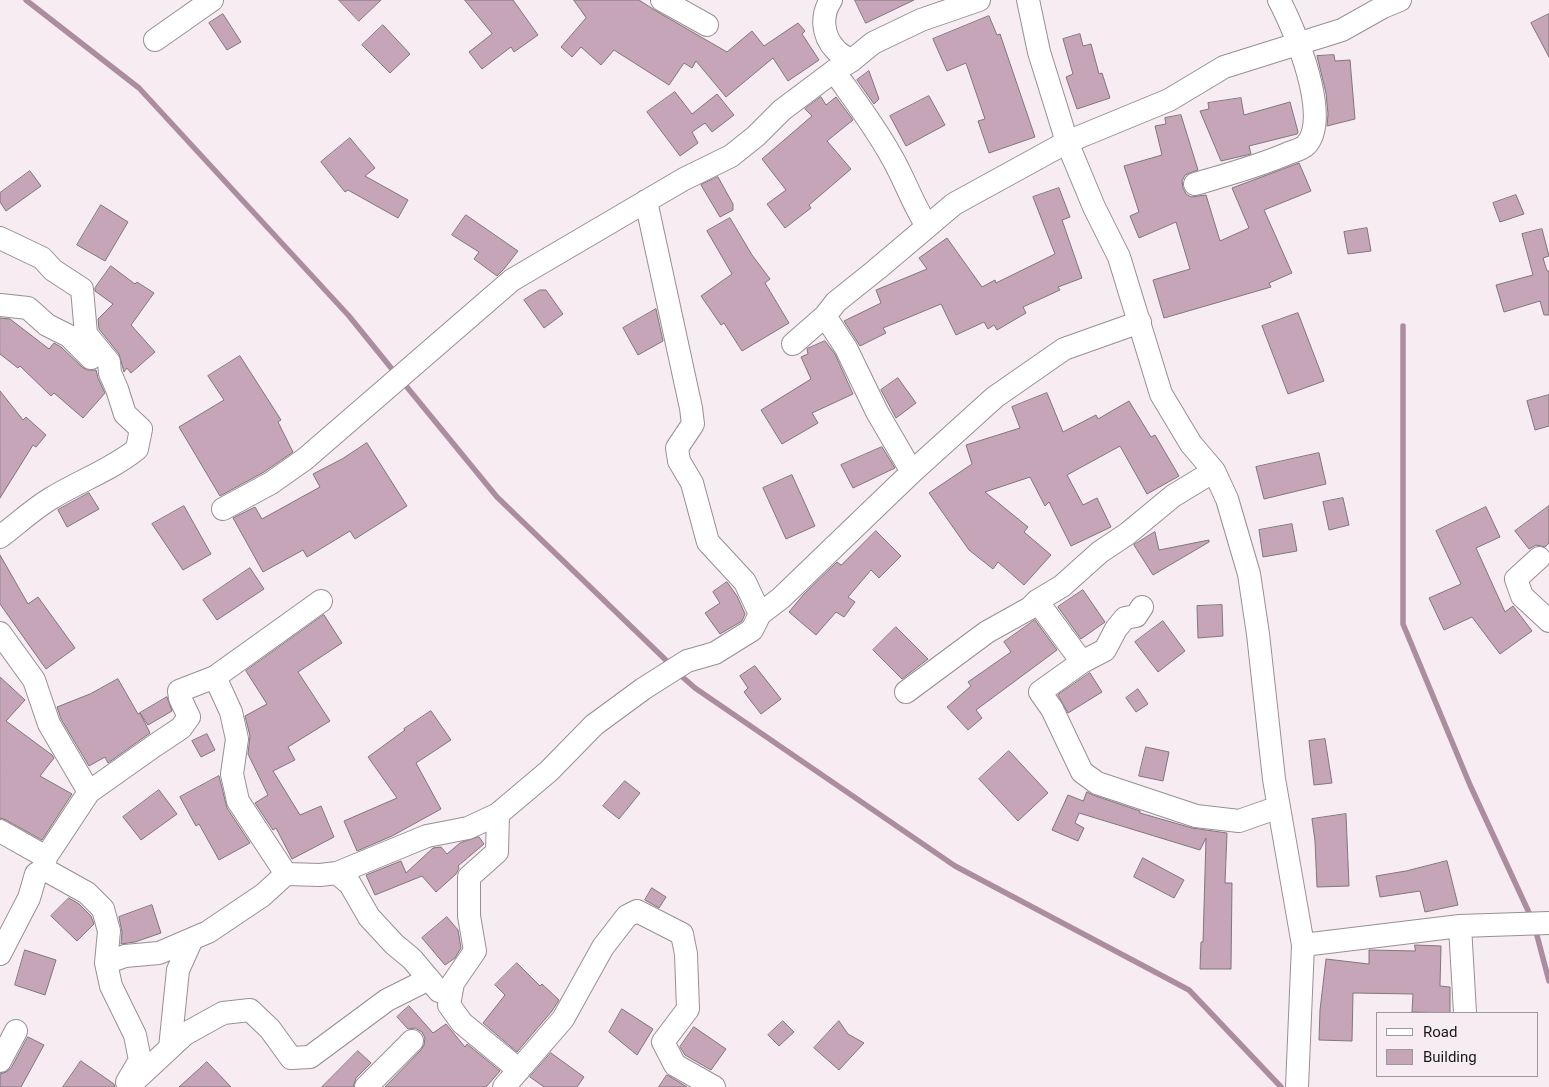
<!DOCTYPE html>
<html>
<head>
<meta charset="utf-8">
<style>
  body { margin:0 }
  #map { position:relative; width:1549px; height:1087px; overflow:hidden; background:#f6ecf1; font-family:Roboto,sans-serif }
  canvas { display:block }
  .legend { position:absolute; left:1376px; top:1012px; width:162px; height:65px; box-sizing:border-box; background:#f6ecf1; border:1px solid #9e979b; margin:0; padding:6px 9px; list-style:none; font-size:15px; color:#1a1719 }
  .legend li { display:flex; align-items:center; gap:10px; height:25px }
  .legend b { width:25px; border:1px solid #9e979b }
</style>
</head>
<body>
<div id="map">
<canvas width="1549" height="1087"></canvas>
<ul class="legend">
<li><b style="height:6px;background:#fff"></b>Road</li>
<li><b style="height:14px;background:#c5a5b7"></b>Building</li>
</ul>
</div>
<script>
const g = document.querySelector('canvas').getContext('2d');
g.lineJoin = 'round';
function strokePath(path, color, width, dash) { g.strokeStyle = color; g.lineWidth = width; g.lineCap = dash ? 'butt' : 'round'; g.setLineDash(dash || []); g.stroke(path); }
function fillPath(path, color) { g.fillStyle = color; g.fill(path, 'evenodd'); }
strokePath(new Path2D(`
  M26 0 139 88 349 316 396 374
  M1403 326V624L1470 785 1531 917
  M402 381 497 497 672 666
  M678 673 695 688 955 866 1189 990 1281 1087
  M1535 928 1549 981`), '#ac8d9f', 5.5);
const building = new Path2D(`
  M339 0H381L359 21Z
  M465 0H513L538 35 514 52 511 47 482 69 469 52 492 34Z
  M574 0H639L656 11 727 52 752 31 764 46 798 23 805 31 802 34 819 60 788 81 773 58 726 97 696 61 692 68 684 63 669 85 614 50 601 65 581 47 572 57 561 47 586 18Z
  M855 0H914L866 23Z
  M223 14 241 42 227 50 209 23Z
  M1549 14V57L1531 23Z
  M989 16 997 35 1000 34 1035 137 989 153 978 121 985 119 966 63 947 71 933 39Z
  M383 25 410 54 390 73 362 45Z
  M1080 34 1083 46 1091 44 1099 74 1102 73 1110 98 1077 109 1066 77 1073 74 1063 39Z
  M1334 55 1335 61 1350 60 1355 119 1327 126 1328 114 1326 93 1317 56Z
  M869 71 879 99 874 104 857 80Z
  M675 92 692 114 717 94 734 115 712 132 705 123 692 132 698 143 680 156 647 112Z
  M929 96 945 125 906 146 890 116Z
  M821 97 826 105 836 97 853 120 827 141 851 169 809 205 811 208 785 228 767 204 786 190 762 159 812 116 805 109Z
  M1241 98 1244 115 1290 102 1298 132 1297 134 1249 146 1251 154 1221 161 1200 111 1209 109 1208 103Z
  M1181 115 1198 170 1185 175 1182 181 1183 188 1186 194 1191 197 1206 195 1220 241 1249 228 1232 188 1299 163 1311 191 1264 210 1292 273 1269 283 1271 287 1164 318 1153 280 1190 269 1176 222 1139 238 1130 216 1139 212 1124 166 1162 155 1155 126 1166 124 1165 118Z
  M350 138 375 168 365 176 408 200 398 218 348 190 345 192 321 162Z
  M30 171 41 186 6 211 0 202V193Z
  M718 177 733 204V210L720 217 701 185Z
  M1059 188 1070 217 1062 220 1082 278 1058 287 1060 290 1023 307 1026 313 997 330 994 325 988 329 984 322 956 335 941 304 883 328 886 333 860 346 844 321 881 303 876 290 927 269 919 258 947 238 982 287 995 280 996 283 1055 254 1033 197Z
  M1516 195 1524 214 1500 222 1493 203Z
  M101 205 128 222 105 261 77 245Z
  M466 215 518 251 504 269 497 276 474 259 479 252 452 235Z
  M730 218 752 255 770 279 765 283 789 323 742 351 724 323 721 325 701 296 732 274 707 231Z
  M1367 228 1371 251 1348 254 1344 232Z
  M1542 229 1549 256 1543 258 1547 271H1549V315H1544L1540 301 1504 312 1496 285 1533 275 1522 234Z
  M111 266 135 284 137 282 154 293 131 325 155 352 131 373 127 368 124 372 119 354 99 329 98 319 113 304 95 291V288Z
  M540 290H546L563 314 544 328 524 300Z
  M656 309 663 341 638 355 623 328Z
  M1298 313 1324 381 1288 394 1262 326Z
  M0 318 10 319 49 349 54 343 61 347 82 367 87 370H96L98 378 105 393 83 418 54 393 51 396 20 366 18 368 0 354Z
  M825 341 835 354 853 394 812 413 818 423 782 444 761 410 811 379 801 357 808 354 807 349Z
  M240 356 281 420 278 422 293 452 264 472 220 496 179 427 224 400 208 376Z
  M898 378 916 403 896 418 881 390Z
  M0 391 23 420 26 417 46 435 36 447 33 445 0 498Z
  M1047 393 1063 432 1096 415 1098 419 1129 401 1151 437 1155 435 1179 476 1147 494 1120 446 1067 475 1083 505 1097 498 1111 527 1071 546 1049 502 1045 506 1030 477 985 492 1028 527 1024 532 1051 555 1024 585 998 562 993 569 969 550 929 493 972 464 966 445 1020 428 1012 407Z
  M1549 395V426L1535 430 1527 401Z
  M367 443 407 506 355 539 350 531 307 557 303 550 263 572 233 518 255 507 262 519 320 487 313 474 342 459Z
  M882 447 895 468 853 488 841 465Z
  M1319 453 1326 484 1264 499 1256 467Z
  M792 475 815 526 786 539 763 488Z
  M89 493 99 509 67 527 58 510Z
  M1343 498 1349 525 1329 530 1323 502Z
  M184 506 211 554 183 570 152 524Z
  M1549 506V543L1545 547 1536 545 1529 549 1515 531Z
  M1486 507 1500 537 1476 548 1505 612 1513 606 1532 631 1500 654 1472 617 1444 630 1429 598 1461 584 1436 531Z
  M1292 524 1297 551 1263 557 1259 530Z
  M876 531 901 556 879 578 871 570 848 597 855 602 844 617 836 612 816 635 789 612 804 594 837 562 841 565Z
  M1155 532 1159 550 1209 540V542L1153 575 1134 545Z
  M0 555 28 604 38 597 75 648 46 669 0 604Z
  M250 568 264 589 217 620 203 600Z
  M727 582 737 596 745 614 742 621 720 634 705 613 720 603 713 592Z
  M1083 590 1105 622 1081 639 1058 607Z
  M1222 605 1223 636 1198 638 1197 606Z
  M324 615 342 643 298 672 330 721 288 747 295 760 273 771 300 815 321 806 334 837 292 859 276 828 273 830 255 803 268 795 248 754 250 736 245 716 267 704 246 671Z
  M1035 620 1057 650 976 710 982 718 968 730 947 707 971 686 968 682 1011 652 1004 642Z
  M1163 621 1185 651 1158 672 1135 642Z
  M896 627 928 659 902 679 873 650Z
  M755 666 781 699 761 714 744 692 748 688 740 676Z
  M1090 673 1102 692 1068 713 1058 695Z
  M0 677 25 700 6 721 52 755 54 758 40 776 72 794 42 840 6 820 0 818Z
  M118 679 138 714 140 713 150 733 108 763 105 757 89 766 61 719 57 707 90 694Z
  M1138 689 1148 704 1136 712 1126 698Z
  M167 697 172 711 148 725 140 713Z
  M431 711 451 740 416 763 441 809 392 836 357 851 344 821 397 798 368 757 405 730 404 729Z
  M207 734 215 750 201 757 192 741Z
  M1325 739 1332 783 1314 785 1309 741Z
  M1146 747 1169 752 1163 781 1139 776Z
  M1009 751 1048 793 1018 821 979 779Z
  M219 776 227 808 250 843 219 860 199 824 196 826 180 797Z
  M625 781 640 793 619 819 603 806Z
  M159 790 177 814 141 840 123 817Z
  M1087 792 1093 795 1140 811V813L1192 828 1227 833 1225 883H1232L1231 969H1200L1201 942H1203L1206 838 1200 850 1079 813 1075 823 1084 828 1078 841 1052 830 1068 795 1083 801Z
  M1346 814 1349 886 1317 887 1315 841 1312 819Z
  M479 837 484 844 458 866 459 868 456 874 436 892 422 876 375 895 366 875 401 861 406 873 433 848 441 847 447 854 460 843Z
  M1143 858 1184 880 1174 898 1134 877Z
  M1447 861 1458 905 1425 912 1420 891 1380 897 1376 876 1406 871Z
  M652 888 666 897 659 908 645 900Z
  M69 898 79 904 91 916 94 924 77 941 51 916Z
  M152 905 161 933 135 942 121 944 122 932 119 917Z
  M447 917 458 930 461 948 455 958 445 965 422 938Z
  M1415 945 1441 946 1440 986 1450 987V1013L1412 1012 1413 994 1353 993 1352 1041 1319 1040 1320 1010 1326 959 1369 964V950L1415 951Z
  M25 950 56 960 45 995 15 985Z
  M517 963 540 986 542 984 559 1000 552 1011 517 1052 483 1023 505 995 495 985Z
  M409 1006 433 1033 446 1024 465 1047 467 1044 500 1071 486 1087H385L421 1050 424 1045 425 1038 422 1032 415 1028 408 1029 397 1017Z
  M622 1009 653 1029 637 1055 609 1032Z
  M783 1021 794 1032 779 1046 768 1035Z
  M839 1021 848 1034 864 1043 839 1070 814 1048Z
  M694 1027 726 1049 711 1070 685 1055 680 1047Z
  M28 1037 44 1045 21 1087H0V1074L6 1072 11 1068Z
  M358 1051 371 1063 356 1078 353 1087H322Z
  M551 1053 584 1077 577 1087H544L530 1077Z
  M81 1061 114 1084 115 1087H63Z
  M207 1062 231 1087H179L199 1069Z
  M667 1075 669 1076 687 1087H659Z`);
fillPath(building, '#c5a5b7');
strokePath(building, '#7f777b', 1);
const street = new Path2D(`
  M662 0 707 25
  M831 0C821 15 822 35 835 49 839 54 846 57 851 61
  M1028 0 1039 52 1067 142 1094 207 1119 257 1161 394 1191 444 1214 471 1227 499 1249 574 1258 634 1274 779 1303 945 1297 1087
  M155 40 212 0
  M834 71C853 98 874 125 890 154 904 177 912 203 927 226
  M1195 184C1226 175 1259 166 1289 153 1295 151 1302 149 1306 145 1332 118 1294 28 1279 0
  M646 201 691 408 693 424 677 448 679 461 692 483 708 542 745 582 760 614
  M0 238 42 258 53 270 82 289 86 334 109 362 110 373 117 389 125 414 141 429 137 449C111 470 79 481 50 499 32 510 16 525 0 537
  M0 305 28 308 47 325 69 336 91 358
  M825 316 846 348 877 412 912 472
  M793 344 825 316 836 302 876 270 954 204 1067 142 1169 100 1224 67 1342 30 1383 7 1400 0
  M223 509 271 483 305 459 512 280 684 179 731 156 756 136 782 110 834 71 851 61 873 43 921 20 979 0
  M1539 558 1516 579 1522 596 1549 621
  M1037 601 1082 662
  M1142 607 1136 616 1125 618 1116 629 1105 650 1082 662 1040 692 1052 709 1082 772 1097 783 1196 816 1239 821 1279 807
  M0 633 34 680 49 724 89 792
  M215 677 231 712 237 739 232 774 238 801 286 874
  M906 692 987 632 1030 608 1037 601 1062 586 1100 552 1127 534 1173 496 1214 471
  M498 814 497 852 469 877V916L475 951 453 983 449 1005 462 1023 519 1070
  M0 831 46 857
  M44 869 87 893 103 909 109 931 106 963 111 986 135 1035 140 1060 127 1082
  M337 873 350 884 369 917 394 944 412 959 439 991
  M1460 926 1465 1013
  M1303 945 1460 926 1549 923
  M0 954 29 898 36 874 44 869 46 857 89 792 154 746 181 728 189 717 180 698 179 691 215 677 321 601
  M106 963 125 956 159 953 208 932 263 895 286 874 320 875 337 873 427 836 468 828 498 814 549 771 594 725 643 689 687 661 715 653 752 630 760 614 781 598 912 472 995 397 1064 349 1140 322
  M170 1048 178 970 192 939
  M0 1061 16 1031
  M128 1087 185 1034 223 1013 250 1010 270 1029 291 1058 310 1057 387 1000 429 979
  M366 1087 412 1041
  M504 1087 563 1019 603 947 627 916 637 911 682 934 686 954 688 1009 663 1042 675 1065 714 1087`);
strokePath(street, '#988f94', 24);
strokePath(street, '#fff', 22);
</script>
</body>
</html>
